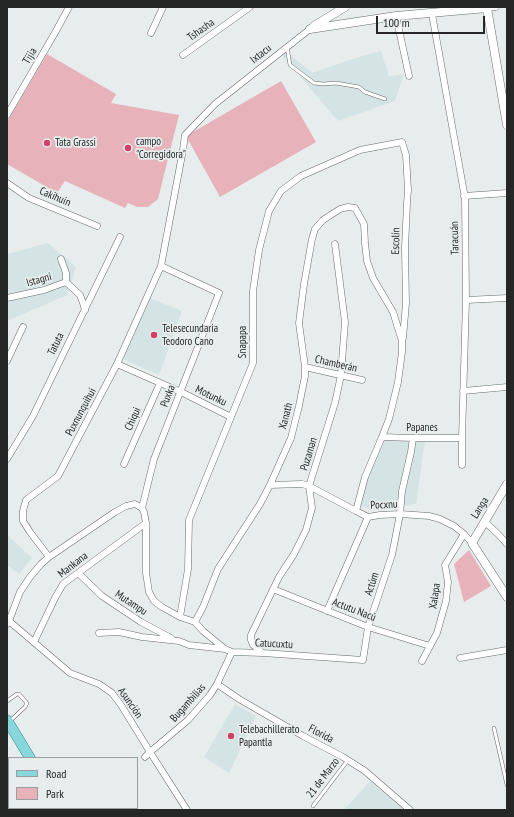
<!DOCTYPE html>
<meta charset="utf-8">
<style>
body{margin:0}
#map{position:relative;width:514px;height:817px;overflow:hidden;background:#e7eded;font-family:"PT Sans Narrow",sans-serif}
canvas{display:block}
.frame{position:absolute;inset:0;border:8px solid #252727;pointer-events:none}
.legend{position:absolute;left:8px;top:757px;width:130px;height:52px;box-sizing:border-box;background:#e7eded;border:1px solid #999e9e;margin:0;padding:5px 7px;list-style:none;font-size:12px;color:#252727}
.legend li{display:flex;align-items:center;gap:8px;height:20px}
.legend b{width:20px;border:1px solid #999e9e}
.scale{position:absolute;left:376px;top:16px;width:109px;height:18px;box-sizing:border-box;border:2px solid #252727;border-top:0;padding-left:5px;font-size:12px;line-height:14px;white-space:nowrap;color:#252727;-webkit-text-stroke:3px #e7eded;paint-order:stroke}
</style>
<div id="map">
<canvas width="514" height="817"></canvas>
<div class="frame"></div>
<ul class="legend">
<li><b style="height:5px;background:#88d7dc"></b>Road</li>
<li><b style="height:11px;background:#e8b2ba"></b>Park</li>
</ul>
<div class="scale">100 m</div>
</div>
<script>
const context = document.querySelector('canvas').getContext('2d');
context.lineJoin = 'round';
function fill(path, color) {
  context.fillStyle = color;
  context.fill(path, 'evenodd');
}
function toPath(rows) {
  const path = new Path2D();
  for (const r of rows) {
    path.moveTo(r[0], r[1]);
    for (let i = 2; i < r.length; i += 2) path.lineTo(r[i], r[i + 1]);
  }
  return path;
}
function stroke(path, color, width, dash) {
  context.strokeStyle = color;
  context.lineWidth = width;
  context.lineCap = dash ? 'butt' : 'round';
  context.setLineDash(dash || []);
  context.stroke(path);
}
function drawText(font, color, halo, rows, align = 'center') {
  context.font = font + ' "PT Sans Narrow",sans-serif';
  context.lineWidth = 3.5;
  context.setLineDash([]);
  context.textBaseline = 'middle';
  context.strokeStyle = halo;
  context.fillStyle = color;
  for (const [text, x, y, turn = 0] of rows) {
    context.save();
    context.translate(x, y);
    context.rotate((+turn || 0) * Math.PI / 180);
    context.textAlign = isNaN(turn) ? turn : align;
    if (halo) context.strokeText(text, 0, 0);
    context.fillText(text, 0, 0);
    context.restore();
  }
}
fill(toPath([
 [283,49,312,73,352,59,381,51,389,76,404,74,395,101,338,121,280,53],
 [48,243,76,267,67,295,7,321,7,254],
 [150,298,182,311,159,375,123,359],
 [385,438,425,440,416,504,371,510,362,506,361,501,362,490],
 [7,535,32,558,19,574,7,565],
 [235,704,256,716,229,773,204,757],
 [370,781,404,810,344,810]
]), '#d4e3e4');
fill(toPath([
 [47,54,116,94,111,103,179,115,158,199,148,207,137,207,128,203,125,208,65,181,57,193,7,164,7,122],
 [281,81,316,142,220,197,186,136],
 [469,550,491,586,464,602,454,564]
]), '#e8b2ba');
const service = toPath([
 [287,47,290,65,314,83,323,84,336,83,359,87,365,92,385,99],
 [7,701,17,694,19,694,27,703,25,707,10,721],
 [494,728,507,785],
 [313,806,348,760]
]);
const minor = toPath([
 [487,8,496,7],
 [432,14,465,198,466,300,462,438,462,465],
 [396,16,409,76],
 [151,33,163,7],
 [183,55,250,7],
 [7,115,56,31,69,7],
 [7,183,29,198,97,226],
 [464,196,507,193],
 [61,259,66,273,66,282],
 [66,282,80,295,83,303,85,310],
 [7,298,44,290,66,282],
 [466,300,507,298],
 [7,361,23,327],
 [117,364,181,392,231,417],
 [305,367,362,380],
 [463,391,507,387],
 [382,437,413,438,462,438],
 [7,459,33,416,120,237],
 [124,464,160,383],
 [270,485,302,484,309,486,356,511,368,517,380,515,400,514,429,516,440,519,454,526,464,534,472,543],
 [142,508,154,459,219,293,161,266],
 [485,522,498,534,507,544],
 [49,557,30,532,23,521,23,511,26,500,58,476,117,364,161,266,183,150,185,135,215,104,310,29],
 [78,573,102,596,141,622,171,638],
 [273,589,368,627,430,646],
 [327,611,368,517],
 [180,617,188,569,189,520,253,363,253,291,259,250,269,211,281,191,301,176,360,150,402,142,406,155,408,190,407,203,405,248,406,303,403,338],
 [9,621,70,673,99,684,112,693,121,705,150,752,187,810],
 [195,622,203,631,225,649,232,652,263,653,363,660,368,627,392,555,400,514,402,491,411,452,413,438],
 [7,624,9,621,20,592,30,577,41,564,49,557,115,512,126,506,135,504,142,508,144,512,146,523,146,573,149,592,154,601,162,607,180,617,195,622,203,607,218,569,260,504,270,485,291,438,299,406,305,376,305,367,299,323,304,284,312,239,315,229,323,220,340,209,348,207,355,208,364,224,365,243,367,261,373,278,393,312,402,341,402,352,398,382,389,419,382,437,365,477,356,511],
 [99,633,119,632,142,637,179,641,189,645,225,649],
 [34,642,55,598,63,584,146,523],
 [263,653,253,645,251,640,251,635,279,577,294,554,306,530,312,508,309,486,335,403,341,375,345,322,335,244],
 [460,658,507,650],
 [422,661,437,633,446,601,448,582,445,565,464,534],
 [217,684,239,699,258,710,303,736,343,757,365,771,410,810],
 [145,757,150,752,188,720,210,695,217,684,232,652]
]);
const tertiary = toPath([
 [314,26,345,7],
 [310,29,396,16,487,8,507,125],
 [507,484,472,543,507,597]
]);
const primary = toPath([
 [7,720,30,758],
 [60,808,61,810]
]);
stroke(service, '#65696a', 4);
stroke(minor, '#65696a', 7);
stroke(tertiary, '#65696a', 9);
stroke(primary, '#32888d', 11);
stroke(service, '#fff', 3);
stroke(minor, '#fff', 6);
stroke(tertiary, '#fff', 8);
stroke(primary, '#88d7dc', 10);
for (const [x, y, r, color] of [
 [47,143,4,"#d04167"],
 [128,148,4,"#d04167"],
 [154,335,4,"#d04167"],
 [231,736,4,"#d04167"]
]) {
  const dot = new Path2D();
  dot.arc(x, y, r, 0, 2 * Math.PI);
  context.fillStyle = color;
  context.fill(dot);
  stroke(dot, '#e7eded', 1.5);
}
drawText('11px', '#252727', '#e7eded', [
 ["Tshasha",201,30,-35],
 ["Ixtacu",261,54,-38],
 ["Tijia",30,56,-60],
 ["Cakihuin",55,197,23],
 ["Taracuán",455,238,-91],
 ["Escolín",396,241,-89],
 ["Istagni",39,280,-16],
 ["Snapapa",243,342,-90],
 ["Tatuta",56,344,-64],
 ["Chamberán",336,364,13],
 ["Puxka",168,396,-69],
 ["Motunku",211,396,26],
 ["Puxnunquihui",81,412,-62],
 ["Xanath",286,416,-76],
 ["Chiqui",133,419,-66],
 ["Papanes",422,428],
 ["Puzaman",309,454,-73],
 ["Pocxnu",384,505,-3],
 ["Langa",480,508,-58],
 ["Mankana",73,565,-38],
 ["Actúm",372,584,-72],
 ["Xalapa",435,596,-82],
 ["Mutampu",131,603,33],
 ["Actutu Nacú",354,610,21],
 ["Catucuxtu",274,644,3],
 ["Asunción",130,703,55],
 ["Bugambilias",188,703,-48],
 ["Florida",321,734,28],
 ["21 de Marzo",323,778,-53]
]);
drawText('11px', '#252727', '#e7eded', [
 ["campo",136,142],
 ["\"Corregidora\"",136,155],
 ["Tata Grassi",55,143],
 ["Telesecundaria",162,329],
 ["Teodoro Cano",162,342],
 ["Telebachillerato",239,730],
 ["Papantla",239,743]
], 'left');
</script>
